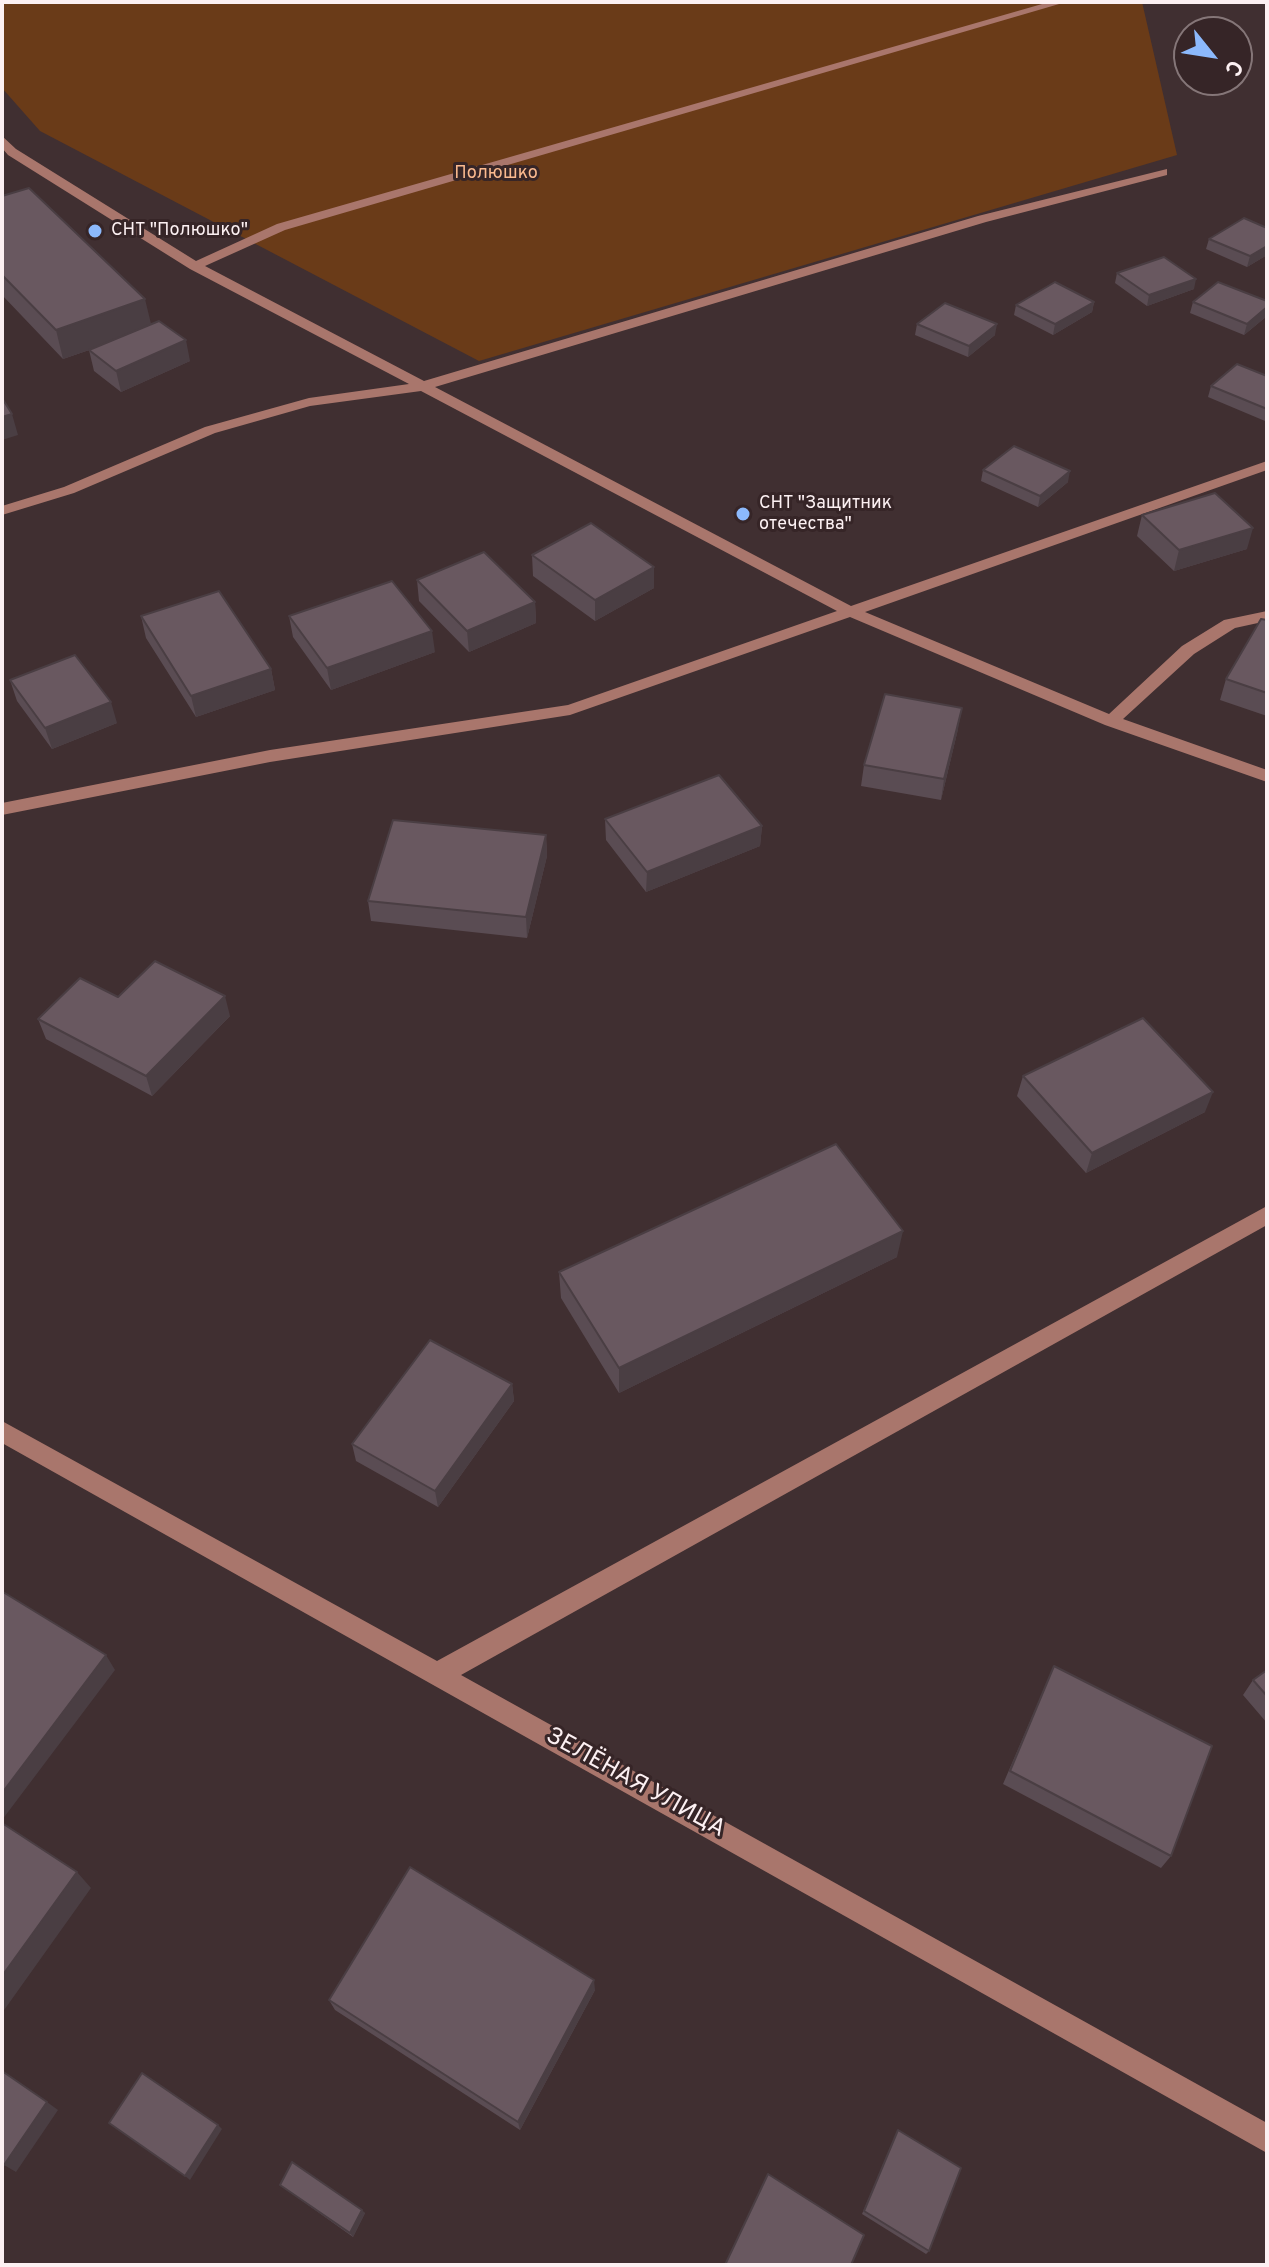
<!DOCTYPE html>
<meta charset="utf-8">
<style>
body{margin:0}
#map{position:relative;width:1269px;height:2267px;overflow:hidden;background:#402f31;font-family:Overpass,sans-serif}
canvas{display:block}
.frame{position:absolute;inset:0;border:4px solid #fcf0f2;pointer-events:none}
.north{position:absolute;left:1173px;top:16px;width:80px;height:80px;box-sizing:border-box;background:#362527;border:2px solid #857678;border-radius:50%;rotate:120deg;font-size:22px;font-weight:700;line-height:32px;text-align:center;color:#fcf0f2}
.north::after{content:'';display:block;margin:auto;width:28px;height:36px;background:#8cb9fc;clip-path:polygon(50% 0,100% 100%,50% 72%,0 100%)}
</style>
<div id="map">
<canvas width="1269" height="2267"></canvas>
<div class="frame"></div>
<div class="north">С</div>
</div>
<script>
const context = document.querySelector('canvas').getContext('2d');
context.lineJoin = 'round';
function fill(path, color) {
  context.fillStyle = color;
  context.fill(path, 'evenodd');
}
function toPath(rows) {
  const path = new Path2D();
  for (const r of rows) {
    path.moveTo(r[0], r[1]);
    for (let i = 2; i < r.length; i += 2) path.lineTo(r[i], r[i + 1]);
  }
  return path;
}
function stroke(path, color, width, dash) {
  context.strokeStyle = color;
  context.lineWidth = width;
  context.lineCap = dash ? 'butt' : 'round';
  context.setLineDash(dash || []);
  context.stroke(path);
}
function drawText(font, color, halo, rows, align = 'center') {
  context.font = font + ' Overpass,sans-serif';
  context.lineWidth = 6;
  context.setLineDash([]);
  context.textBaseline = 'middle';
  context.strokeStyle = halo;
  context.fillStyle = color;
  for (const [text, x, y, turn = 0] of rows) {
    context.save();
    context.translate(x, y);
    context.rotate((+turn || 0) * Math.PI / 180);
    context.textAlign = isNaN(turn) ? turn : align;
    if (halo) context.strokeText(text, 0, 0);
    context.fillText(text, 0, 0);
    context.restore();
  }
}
fill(toPath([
 [2,2,1142,2,1177,155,479,361,40,131,2,88]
]), '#6a3b18');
fill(toPath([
 [1049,2,1066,2,285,230,205,266,424,381,978,216,1167,169,1167,175,986,222,435,387,851,606,1267,461,1267,470,865,612,1109,714,1182,646,1224,620,1267,611,1267,621,1235,628,1194,654,1123,719,1267,770,1267,782,1105,725,850,617,570,715,270,762,2,815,2,803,270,750,568,705,837,611,421,391,310,406,215,433,74,493,2,515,2,506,64,487,205,427,309,398,409,384,190,269,8,155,2,148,2,136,16,149,196,261,277,224,1049,2],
 [1267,1206,1267,1225,461,1675,1267,2123,1267,2153,2,1443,2,1421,437,1661,1267,1206]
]), '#a9766c');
fill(toPath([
 [2,196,151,324,190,361,121,392,94,371,89,350,95,348,63,359,2,295],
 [1267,228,1267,255,1247,267,1206,249,1209,239],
 [1117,273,1194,289,1147,306,1115,283],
 [1267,301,1267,316,1244,335,1190,313,1193,302],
 [1094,302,1092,312,1053,335,1014,315,1016,305],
 [917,324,995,335,968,357,915,335],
 [1267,376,1267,419,1265,421,1208,397,1211,386],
 [983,470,1068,482,1038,507,981,481],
 [1142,515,1247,549,1174,571,1137,536],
 [532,555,654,588,595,621,533,576],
 [417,580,535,602,536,623,469,652,419,601],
 [141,616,271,669,275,690,196,717,146,638],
 [289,616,435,652,331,690,293,637],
 [1267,620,1267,716,1220,700,1226,679],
 [10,680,117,723,52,749,17,701],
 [958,729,941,800,861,786,864,765],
 [605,819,762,826,760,846,646,892,606,840],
 [546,835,547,856,527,938,371,921,368,901],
 [118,997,230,1016,152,1096,46,1039,38,1019],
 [1023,1076,1205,1112,1086,1173,1017,1096],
 [897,1257,619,1393,561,1298,559,1272],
 [512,1384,514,1401,438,1507,356,1461,352,1444],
 [1054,1666,1171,1856,1161,1868,1003,1784],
 [1267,1670,1267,1723,1243,1695,1253,1680],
 [595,1990,520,2130,335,2010,329,2000],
 [898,2130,929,2251,926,2254,862,2214],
 [280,2185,365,2213,353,2237]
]), '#5a4c53');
fill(toPath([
 [1267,246,1267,255,1247,267,1250,256],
 [1196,279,1194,289,1147,306,1149,295],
 [145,299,152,328,63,359,56,330],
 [1094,302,1092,312,1053,335,1055,324],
 [1267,307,1267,316,1244,335,1247,324],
 [997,324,995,335,968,357,969,346],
 [186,340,190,361,121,392,116,371],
 [12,414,18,435,2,440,2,417],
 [1070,471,1068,482,1038,507,1040,496],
 [1253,528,1247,549,1174,571,1179,550],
 [654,567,654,588,595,621,595,600],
 [535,602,536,623,469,652,467,631],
 [432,631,435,652,331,690,327,668],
 [271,669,275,690,196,717,191,696],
 [111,702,117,723,52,749,45,728],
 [962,708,958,729,941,800,944,779],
 [762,826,760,846,646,892,647,872],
 [546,835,547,856,527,938,526,917],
 [225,996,230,1016,152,1096,146,1076],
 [1213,1092,1205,1112,1086,1173,1092,1153],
 [903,1231,897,1257,619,1393,619,1368],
 [512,1384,514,1401,438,1507,435,1491],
 [106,1655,115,1670,2,1820,2,1793],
 [77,1872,91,1888,2,2013,2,1976],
 [594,1980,595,1990,520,2130,518,2122],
 [47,2102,58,2110,16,2172,4,2165],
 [218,2125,222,2129,190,2180,185,2176],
 [362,2210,365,2213,353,2237,350,2233]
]), '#4a3e43');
const building = toPath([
 [29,188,145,299,56,330,2,275,2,196,29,188],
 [1244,218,1267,228,1267,246,1250,256,1209,239,1244,218],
 [1164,257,1196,279,1149,295,1117,273,1164,257],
 [1055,282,1094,302,1055,324,1016,305,1055,282],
 [1218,282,1267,301,1267,307,1247,324,1193,302,1218,282],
 [945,303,997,324,969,346,917,324,945,303],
 [159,321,186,340,116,371,89,350,159,321],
 [1237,364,1267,376,1267,409,1211,386,1237,364],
 [2,398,12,414,2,417,2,398],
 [1014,446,1070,471,1040,496,983,470,1014,446],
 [1215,493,1253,528,1179,550,1142,515,1215,493],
 [591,523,654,567,595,600,532,555,591,523],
 [484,552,535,602,467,631,417,580,484,552],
 [392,581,432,631,327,668,289,616,392,581],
 [219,591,271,669,191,696,141,616,219,591],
 [1261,619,1267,620,1267,693,1226,679,1261,619],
 [75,655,111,702,45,728,10,680,75,655],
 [885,694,962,708,944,779,864,765,885,694],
 [719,775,762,826,647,872,605,819,719,775],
 [393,820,546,835,526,917,368,901,393,820],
 [155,961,225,996,146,1076,38,1019,80,978,118,997,155,961],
 [1143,1018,1213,1092,1092,1153,1023,1076,1143,1018],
 [836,1144,903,1231,619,1368,559,1272,836,1144],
 [430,1340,512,1384,435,1491,352,1444,430,1340],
 [3,1592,106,1655,2,1793,2,1593,3,1592],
 [1054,1666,1212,1746,1171,1856,1010,1771,1054,1666],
 [1267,1670,1267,1696,1253,1680,1267,1670],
 [2,1823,77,1872,2,1976,2,1823],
 [410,1867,594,1980,518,2122,329,2000,410,1867],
 [2,2071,47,2102,4,2165,2,2163,2,2071],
 [142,2073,218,2125,185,2176,109,2123,142,2073],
 [898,2130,961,2168,929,2251,864,2211,898,2130],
 [292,2162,362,2210,350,2233,280,2185,292,2162],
 [768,2174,864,2235,851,2265,725,2265,768,2174]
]);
fill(building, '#695860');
stroke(building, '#4a3e43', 2);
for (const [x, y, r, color] of [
 [95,231,8,"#8cb9fc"],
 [743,514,8,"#8cb9fc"]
]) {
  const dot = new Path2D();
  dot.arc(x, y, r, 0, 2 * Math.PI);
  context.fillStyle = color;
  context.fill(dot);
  stroke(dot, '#362527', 3);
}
drawText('18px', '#fbba8f', '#362527', [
 ["Полюшко",496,174]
]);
drawText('18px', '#fcf0f2', '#362527', [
 ["СНТ \"Полюшко\"",111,231],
 ["СНТ \"Защитник",759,504],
 ["отечества\"",759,525]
], 'left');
drawText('24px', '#fcf0f2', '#362527', [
 ["ЗЕЛЁНАЯ УЛИЦА",635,1784,29]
]);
</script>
